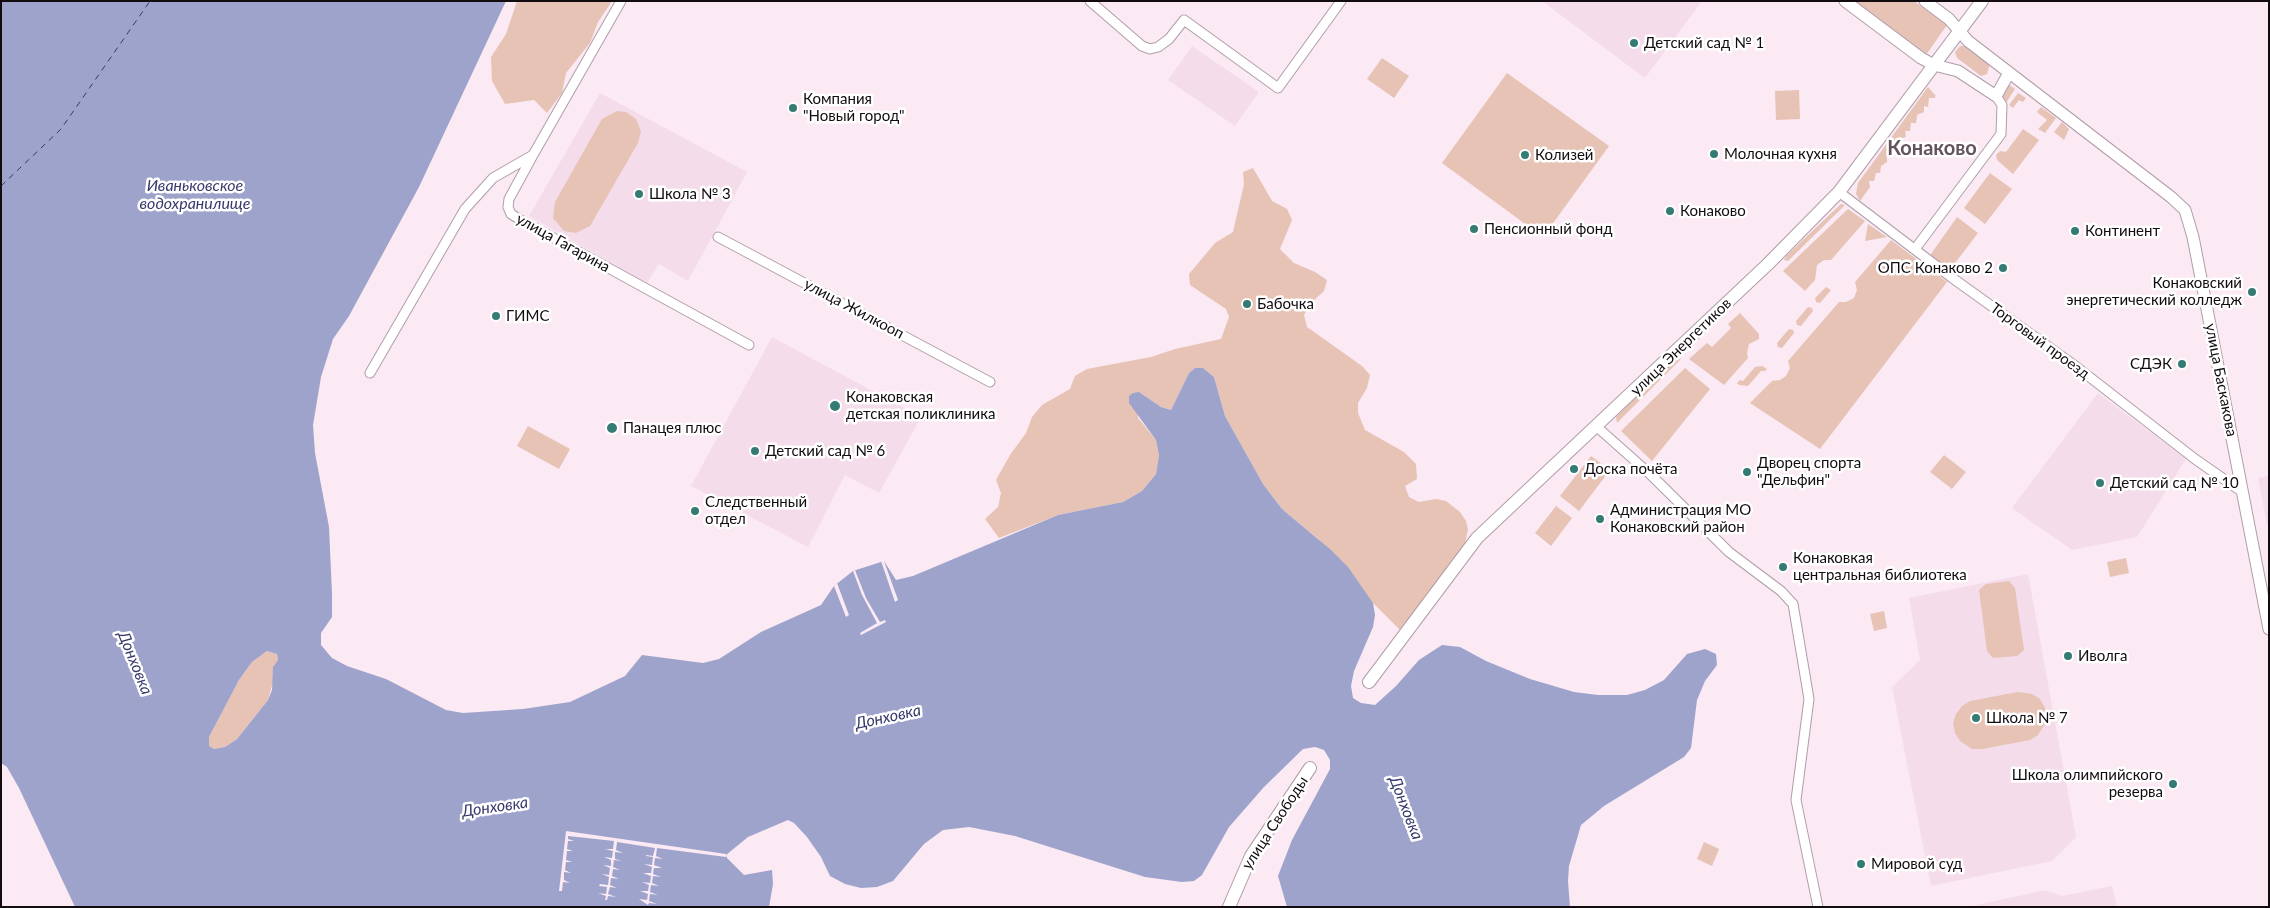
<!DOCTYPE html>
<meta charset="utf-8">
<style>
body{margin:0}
#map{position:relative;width:2270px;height:908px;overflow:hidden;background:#fbe9f4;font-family:Lato,sans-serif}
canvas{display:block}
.frame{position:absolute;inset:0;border:2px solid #120c10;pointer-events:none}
</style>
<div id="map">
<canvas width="2270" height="908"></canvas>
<div class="frame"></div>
</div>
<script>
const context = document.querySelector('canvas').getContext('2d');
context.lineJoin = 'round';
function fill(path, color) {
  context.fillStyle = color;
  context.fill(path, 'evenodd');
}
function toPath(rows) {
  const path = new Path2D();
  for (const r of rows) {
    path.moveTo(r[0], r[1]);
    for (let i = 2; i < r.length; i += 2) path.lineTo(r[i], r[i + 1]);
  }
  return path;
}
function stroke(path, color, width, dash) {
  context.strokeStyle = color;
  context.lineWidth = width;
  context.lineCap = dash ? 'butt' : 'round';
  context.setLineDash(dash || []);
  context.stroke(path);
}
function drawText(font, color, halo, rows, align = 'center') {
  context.font = font + ' Lato,sans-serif';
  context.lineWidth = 5;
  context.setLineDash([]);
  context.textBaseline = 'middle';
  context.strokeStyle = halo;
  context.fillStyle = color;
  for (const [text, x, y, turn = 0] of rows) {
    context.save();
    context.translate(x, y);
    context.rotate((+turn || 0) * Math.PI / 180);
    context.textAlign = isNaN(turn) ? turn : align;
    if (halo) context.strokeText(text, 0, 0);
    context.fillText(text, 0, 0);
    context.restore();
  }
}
fill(toPath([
 [1542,1,1702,1,1645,78],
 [1192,46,1259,92,1235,126,1168,80],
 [600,93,747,172,688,281,659,264,647,283,529,216],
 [772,337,921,417,879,493,845,475,808,547,691,486],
 [2098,393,2186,459,2137,537,2072,550,2012,508],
 [2269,476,2269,534,2258,478],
 [2028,574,2076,837,2052,861,1931,886,1892,687,1920,660,1909,598],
 [2112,886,2117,907,1968,907,2045,890,2062,896]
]), '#f4dceb');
fill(toPath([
 [517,1,612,1,598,22,590,43,566,73,562,93,547,113,534,100,505,104,492,81,491,57,506,34],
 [1854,1,1914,1,1947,25,1926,55],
 [1960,46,1966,46,1990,64,1987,74,1981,76,1957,58,1955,52],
 [1382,58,1409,76,1394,98,1367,79],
 [1507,73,1609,146,1543,237,1442,163],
 [2008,84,2015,89,2004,106,2002,94],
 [1928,87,1936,96,1934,98,1929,98,1928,107,1924,106,1924,112,1917,115,1916,123,1911,123,1910,131,1905,131,1906,137,1899,139,1900,145,1893,148,1894,153,1887,156,1887,162,1881,166,1880,173,1876,173,1874,181,1869,181,1870,187,1860,201,1856,194,1858,183],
 [1799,90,1800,119,1776,120,1775,91],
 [2018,93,2026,98,2023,102,2019,100,2013,108,2009,105],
 [2041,107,2056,118,2045,133,2038,129,2047,120,2037,112],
 [617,111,626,112,636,119,641,131,638,143,590,226,576,233,564,231,553,218,555,202,602,119],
 [2062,122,2069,129,2064,140,2054,132],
 [2023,129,2039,140,2013,174,1997,160,1996,155,2000,151,2006,152],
 [1253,168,1272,201,1287,209,1292,220,1280,249,1294,263,1315,272,1327,280,1324,291,1311,303,1304,315,1307,327,1362,366,1370,375,1367,388,1358,403,1358,413,1365,430,1404,452,1416,464,1417,479,1405,486,1409,497,1419,502,1436,499,1446,501,1460,512,1466,521,1468,529,1465,544,1400,630,1373,603,1317,538,1282,509,1263,484,1225,416,1214,377,1203,368,1195,368,1189,373,1171,410,1161,407,1139,392,1138,418,1156,440,1159,455,1156,474,1142,491,1123,502,1058,515,999,538,985,519,998,507,1001,493,996,480,1010,455,1026,433,1032,417,1042,405,1070,389,1075,376,1087,369,1151,357,1175,349,1221,339,1229,317,1226,309,1190,285,1189,274,1215,243,1233,232,1244,184,1243,172],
 [1990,173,2012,189,1985,224,1964,208],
 [1841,204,1845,205,1788,261,1784,260,1786,256],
 [1848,209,1865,221,1831,260,1824,260,1817,265,1815,280,1805,291,1783,271],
 [1957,217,1978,233,1949,271,1932,257,1931,254],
 [1868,224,1887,237,1865,241],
 [1891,240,1947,282,1820,449,1750,403,1772,381,1780,380,1786,376,1790,368,1788,361,1839,302,1846,302,1854,298,1857,290,1855,282],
 [1826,287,1831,290,1820,303,1816,302,1815,298],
 [1808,307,1812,308,1813,311,1801,326,1797,325,1796,321],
 [1740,313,1759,334,1759,339,1749,344,1747,353,1748,358,1724,385,1689,359,1707,343,1712,347,1731,328,1728,324],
 [1789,329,1793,330,1794,333,1782,348,1778,347,1777,343],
 [1677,356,1681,359,1617,423,1616,417],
 [1762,366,1767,369,1765,371,1761,371,1748,386,1739,385,1737,383,1740,380,1743,381,1755,367],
 [1685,368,1710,389,1652,461,1621,431],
 [528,426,570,449,559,469,517,446],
 [1944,455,1966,472,1952,489,1930,472],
 [1591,456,1610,470,1579,511,1560,496],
 [1556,506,1572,518,1551,546,1535,533],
 [2126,558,2129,573,2110,577,2107,562],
 [2009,581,2015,588,2024,650,2017,656,1993,658,1987,651,1979,590,1986,584],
 [1884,611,1887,628,1874,631,1870,614],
 [267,651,277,654,278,660,273,668,273,682,268,700,237,739,225,747,214,749,209,746,209,737,239,680,252,662],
 [2018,692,2032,694,2040,699,2045,708,2046,722,2038,735,2030,740,1982,749,1972,749,1960,741,1955,733,1953,723,1956,714,1962,706,1970,701],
 [1704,842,1719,849,1712,866,1697,859]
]), '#e6c3b5');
fill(toPath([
 [1,1,506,1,419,187,349,316,333,339,321,377,313,425,315,453,329,527,332,594,332,617,321,633,321,645,332,658,347,666,386,679,446,710,463,713,523,709,570,702,625,676,642,655,703,663,719,659,761,632,821,605,834,586,853,571,884,561,896,580,913,576,1058,515,1123,502,1142,491,1156,474,1159,455,1156,440,1129,403,1129,396,1133,393,1139,392,1161,407,1171,410,1189,373,1195,368,1203,368,1214,377,1225,416,1263,484,1282,509,1331,550,1348,567,1373,603,1375,615,1373,627,1354,671,1351,686,1353,698,1361,703,1375,705,1396,686,1419,660,1442,645,1460,647,1486,661,1530,679,1574,692,1598,695,1627,695,1645,690,1664,680,1687,654,1705,649,1716,654,1717,665,1705,681,1697,700,1691,748,1684,757,1604,806,1581,825,1569,866,1568,881,1570,907,1287,907,1278,876,1292,840,1330,769,1330,760,1324,750,1315,747,1303,749,1264,787,1229,827,1202,875,1194,881,1182,882,1145,877,1015,836,969,827,943,830,924,844,893,881,877,887,861,888,845,884,830,876,821,857,807,837,794,823,788,820,748,837,726,855,727,858,744,875,772,870,773,884,769,907,75,907,19,788,7,767,1,763],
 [267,651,277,654,278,660,273,667,272,690,268,700,237,739,225,747,214,749,209,746,209,737,239,680,252,662]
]), '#9ea3cb');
fill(toPath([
 [881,561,884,561,898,600,895,602],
 [855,570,866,598,880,622,885,620,886,622,861,635,860,633,877,623,862,595,853,571],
 [837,583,849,615,846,617,834,586],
 [566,831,726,854,726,857,657,848,656,856,663,859,655,858,654,865,662,868,654,868,653,874,661,877,653,876,652,883,659,886,651,885,650,892,658,895,650,894,649,901,657,904,649,903,648,905,639,899,647,900,648,894,640,891,648,891,649,885,642,882,650,883,651,876,643,873,651,873,652,867,644,864,652,865,653,857,646,856,646,855,653,856,655,848,617,842,616,850,623,853,615,852,615,859,622,861,614,860,613,867,620,870,613,869,612,876,619,879,611,878,610,885,617,888,610,887,608,894,616,897,608,896,607,900,605,900,606,896,598,893,606,894,607,887,599,886,600,884,608,885,609,877,602,874,609,875,610,868,603,865,611,866,611,860,604,857,612,858,613,851,605,849,613,849,614,841,568,836,568,839,574,841,568,841,567,849,573,851,567,851,566,860,572,862,566,862,565,870,571,873,564,872,564,880,570,883,563,882,562,891,559,891]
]), '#fbe9f4');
stroke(toPath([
 [1,186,61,129,150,1]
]), '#37396d', 1, [6, 5]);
const minor = toPath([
 [621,1,533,155,509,199,508,207,511,214,519,219,749,345],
 [1090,1,1142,46,1150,49,1158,47,1169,39,1184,20,1278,88,1341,1],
 [1839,192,1951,277,2078,368,2195,459,2241,491],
 [718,237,990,382],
 [1915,249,2001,134,2002,105,1996,96],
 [370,373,465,209,493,178,533,155],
 [1597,427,1650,474,1729,552,1781,591,1793,604,1809,699,1796,800,1818,907]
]);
const tertiary = toPath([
 [1845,1,1921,58,1934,65,1958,71,1996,96,2009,73],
 [1925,1,1949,19,1968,41,2171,197,2185,210,2193,237,2269,629]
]);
const secondary = toPath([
 [1369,682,1477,538,1768,264,1839,192,1982,1],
 [1229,907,1251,856,1310,768]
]);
stroke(minor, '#af9ea8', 11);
stroke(tertiary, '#af9ea8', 13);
stroke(secondary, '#af9ea8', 14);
stroke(minor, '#fff', 9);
stroke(tertiary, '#fff', 11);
stroke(secondary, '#fff', 12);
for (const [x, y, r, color] of [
 [1634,43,5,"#347b73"],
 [793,108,5,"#347b73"],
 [1714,154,5,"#347b73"],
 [1525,155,5,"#347b73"],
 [639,194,5,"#347b73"],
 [1670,211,5,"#347b73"],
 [1474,229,5,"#347b73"],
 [2075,231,5,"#347b73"],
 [2003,268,5,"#347b73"],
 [2252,292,5,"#347b73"],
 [1247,304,5,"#347b73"],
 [496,316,5,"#347b73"],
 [2182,364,5,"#347b73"],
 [835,406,6,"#347b73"],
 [612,428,6,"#347b73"],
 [755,451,5,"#347b73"],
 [1574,469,5,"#347b73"],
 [1747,472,5,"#347b73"],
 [2100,483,5,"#347b73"],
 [695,511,5,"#347b73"],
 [1600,519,5,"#347b73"],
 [1783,567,5,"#347b73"],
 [2068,656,5,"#347b73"],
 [1976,718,5,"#347b73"],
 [2173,784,5,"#347b73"],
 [1861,864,5,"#347b73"]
]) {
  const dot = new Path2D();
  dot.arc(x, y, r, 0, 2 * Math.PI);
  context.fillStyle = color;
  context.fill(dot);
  stroke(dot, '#fff', 2);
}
drawText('15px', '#120c10', '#fff', [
 ["Детский сад № 1",1644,43],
 ["Компания",803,99],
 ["\"Новый город\"",803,116],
 ["Молочная кухня",1724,154],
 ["Колизей",1535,155],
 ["Школа № 3",649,194],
 ["Конаково",1680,211],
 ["Пенсионный фонд",1484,229],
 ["Континент",2085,231],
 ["ОПС Конаково 2",1993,268,"right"],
 ["Конаковский",2242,283,"right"],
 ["энергетический колледж",2242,300,"right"],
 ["Бабочка",1257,304],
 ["ГИМС",506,316],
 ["СДЭК",2172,364,"right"],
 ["Конаковская",846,397],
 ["детская поликлиника",846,414],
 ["Панацея плюс",623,428],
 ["Детский сад № 6",765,451],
 ["Дворец спорта",1757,463],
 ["\"Дельфин\"",1757,480],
 ["Доска почёта",1584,469],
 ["Детский сад № 10",2110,483],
 ["Следственный",705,502],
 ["отдел",705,519],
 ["Администрация МО",1610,510],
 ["Конаковский район",1610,527],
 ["Конаковкая",1793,558],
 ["центральная библиотека",1793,575],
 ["Иволга",2078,656],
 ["Школа № 7",1986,718],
 ["Школа олимпийского",2163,775,"right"],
 ["резерва",2163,792,"right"],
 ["Мировой суд",1871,864]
], 'left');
drawText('15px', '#120c10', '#fff', [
 ["улица Гагарина",563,243,29],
 ["улица Жилкооп",854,309,28],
 ["Торговый проезд",2040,341,36],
 ["улица Энергетиков",1681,347,-44],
 ["улица Баскакова",2221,380,79],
 ["улица Свободы",1275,823,-57]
]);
drawText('italic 16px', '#37396d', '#fff', [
 ["Иваньковское",195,186],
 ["водохранилище",195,204],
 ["Донховка",135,663,68],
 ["Донховка",888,717,-12],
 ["Донховка",495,807,-8],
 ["Донховка",1406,808,69]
]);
drawText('bold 20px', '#62535c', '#fff', [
 ["Конаково",1932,149]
]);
</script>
